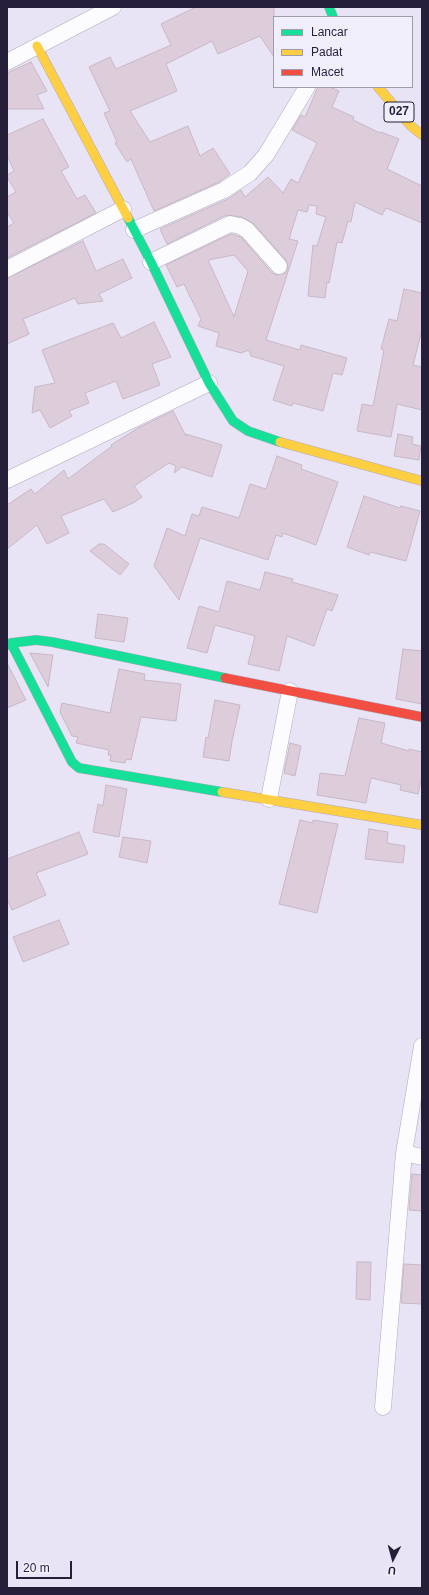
<!DOCTYPE html>
<style>
body{margin:0}
#map{position:relative;width:429px;height:1595px;overflow:hidden;background:#e8e4f5;font-family:Helvetica,sans-serif}
canvas{display:block}
.frame{position:absolute;inset:0;border:8px solid #261f39;pointer-events:none}
.legend{position:absolute;left:273px;top:16px;width:140px;height:72px;box-sizing:border-box;background:#f1eefc;border:1px solid #a09bae;margin:0;padding:5px 7px;list-style:none;font-size:12px;color:#261f39}
.legend li{display:flex;align-items:center;gap:8px;height:20px}
.legend b{width:20px;border:1px solid #a09bae}
.north{position:absolute;left:373px;top:1539px;width:40px;height:40px;-webkit-text-stroke:3px #f1eefc;paint-order:stroke;rotate:186deg;font-size:11px;font-weight:700;line-height:16px;text-align:center;color:#261f39}
.north::after{content:'';display:block;margin:auto;width:14px;height:18px;background:#261f39;clip-path:polygon(50% 0,100% 100%,50% 72%,0 100%)}
.scale{position:absolute;left:16px;top:1561px;width:56px;height:18px;box-sizing:border-box;border:2px solid #261f39;border-top:0;padding-left:5px;font-size:12px;line-height:14px;white-space:nowrap;color:#261f39;-webkit-text-stroke:3px #f1eefc;paint-order:stroke}
</style>
<div id="map">
<canvas width="429" height="1595"></canvas>
<div class="frame"></div>
<ul class="legend">
<li><b style="height:5px;background:#16e098"></b>Lancar</li>
<li><b style="height:5px;background:#ffcf43"></b>Padat</li>
<li><b style="height:5px;background:#f24e42"></b>Macet</li>
</ul>
<div class="north">U</div>
<div class="scale">20 m</div>
</div>
<script>
const context = document.querySelector('canvas').getContext('2d');
context.lineJoin = 'round';
function fill(path, color) {
  context.fillStyle = color;
  context.fill(path, 'evenodd');
}
function toPath(rows) {
  const path = new Path2D();
  for (const r of rows) {
    path.moveTo(r[0], r[1]);
    for (let i = 2; i < r.length; i += 2) path.lineTo(r[i], r[i + 1]);
  }
  return path;
}
function stroke(path, color, width, dash) {
  context.strokeStyle = color;
  context.lineWidth = width;
  context.lineCap = dash ? 'butt' : 'round';
  context.setLineDash(dash || []);
  context.stroke(path);
}
function drawText(font, color, halo, rows, align = 'center') {
  context.font = font + ' Helvetica,sans-serif';
  context.lineWidth = 3.5;
  context.setLineDash([]);
  context.textBaseline = 'middle';
  context.strokeStyle = halo;
  context.fillStyle = color;
  for (const [text, x, y, turn = 0] of rows) {
    context.save();
    context.translate(x, y);
    context.rotate((+turn || 0) * Math.PI / 180);
    context.textAlign = isNaN(turn) ? turn : align;
    if (halo) context.strokeText(text, 0, 0);
    context.fillText(text, 0, 0);
    context.restore();
  }
}
const building = toPath([
 [196,7,274,7,274,57,260,36,218,54,212,41,166,64,177,91,130,111,150,142,188,126,200,156,213,148,230,174,219,182,154,211,131,159,127,162,115,143,117,142,104,113,110,111,89,67,110,57,116,69,171,45,161,24,196,7],
 [31,62,47,91,37,95,44,109,7,109,7,73,31,62],
 [318,87,330,87,339,91,332,107,354,117,353,120,380,133,381,132,399,139,387,169,422,186,422,223,386,208,382,215,355,202,351,222,348,221,342,243,337,242,329,283,327,282,325,298,308,296,313,245,317,246,326,217,316,214,317,206,309,205,307,212,298,210,289,239,298,241,266,340,300,350,301,345,347,358,342,375,333,373,323,411,293,403,292,406,273,400,284,366,251,356,249,350,241,353,216,346,219,333,198,326,201,319,184,284,177,287,166,265,231,234,241,237,272,273,276,275,285,273,288,269,286,260,254,224,242,217,226,215,167,244,160,229,228,199,241,190,245,197,268,177,283,193,291,179,298,183,317,143,292,130,301,115,305,117,318,87],
 [234,255,248,271,234,317,208,260,234,255],
 [43,119,69,167,61,171,77,199,85,195,96,213,7,258,7,227,14,223,7,212,7,197,16,192,7,177,7,175,14,171,7,155,7,135,43,119],
 [83,241,96,271,123,259,132,278,99,294,103,301,78,304,75,298,23,319,29,334,7,344,7,278,83,241],
 [404,289,422,293,422,330,413,365,422,367,422,410,397,404,391,437,357,431,362,404,373,406,384,350,381,349,389,319,397,321,404,289],
 [154,322,171,357,152,364,160,385,123,399,116,381,85,393,89,403,69,411,72,416,50,428,40,410,32,413,35,387,55,383,42,350,113,323,121,338,154,322],
 [173,411,186,436,186,434,222,445,212,477,182,467,174,473,176,466,169,463,134,486,142,497,135,502,113,512,104,499,61,516,69,533,47,544,37,525,7,549,7,505,31,489,35,494,64,470,68,479,112,446,111,445,138,428,173,411],
 [398,434,413,437,412,444,421,446,419,460,394,456,398,434],
 [277,456,302,465,301,469,338,482,316,545,283,533,282,537,276,535,268,560,200,538,179,600,154,566,167,528,185,536,192,514,199,516,202,507,239,518,250,484,266,489,277,456],
 [364,496,400,508,401,506,420,511,406,561,370,552,369,555,347,547,364,496],
 [99,544,104,544,129,564,120,575,90,551,99,544],
 [265,572,293,579,292,582,338,595,332,611,327,609,314,646,287,636,279,671,248,664,255,636,215,625,207,653,187,648,199,606,219,612,227,581,260,590,265,572],
 [98,614,128,618,124,642,95,638,98,614],
 [403,649,422,651,422,704,396,699,403,649],
 [30,653,53,655,48,687,30,653],
 [7,663,26,700,7,708,7,663],
 [119,669,145,674,144,680,181,684,176,721,141,717,131,760,126,759,125,763,110,761,111,755,108,755,109,750,76,743,78,737,72,736,60,712,62,703,110,713,119,669],
 [215,700,240,705,232,741,229,761,203,757,206,737,208,738,215,700],
 [359,718,385,723,381,743,409,751,409,749,422,752,422,776,418,794,400,790,401,785,371,778,366,803,317,795,320,773,345,776,359,718],
 [290,743,301,746,295,776,284,773,290,743],
 [106,785,127,789,119,837,93,832,98,804,103,806,106,785],
 [300,820,313,823,313,820,338,824,317,913,279,904,300,820],
 [369,829,388,832,387,843,405,846,403,863,365,859,369,829],
 [79,832,88,854,36,873,46,895,12,910,7,899,7,859,79,832],
 [123,837,151,841,147,863,119,857,123,837],
 [59,920,69,944,23,962,13,937,59,920],
 [412,1174,422,1175,422,1211,409,1210,412,1174],
 [357,1262,371,1262,370,1300,356,1299,357,1262],
 [404,1264,422,1265,422,1304,401,1303,404,1264]
]);
fill(building, '#ddccda');
stroke(building, '#c8b7c5', 1);
const street = toPath([
 [7,62,113,7],
 [134,230,224,190,250,173,266,155,307,87],
 [151,262,230,224,240,226,247,230,279,266],
 [7,269,123,209],
 [7,480,209,383],
 [269,799,290,691],
 [404,1153,422,1157],
 [383,1407,404,1153,422,1046]
]);
const fast = toPath([
 [329,7,333,17],
 [128,218,151,262,209,383,233,421,248,431,280,442],
 [11,643,72,762,79,768,222,792],
 [7,645,11,643,36,640,52,642,225,678]
]);
const slow = toPath([
 [37,46,128,218],
 [378,87,411,126,422,135],
 [280,442,422,481],
 [222,792,422,825]
]);
const jam = toPath([
 [225,678,422,717]
]);
stroke(street, '#aea9bd', 17);
stroke(fast, '#aea9bd', 10);
stroke(slow, '#aea9bd', 10);
stroke(jam, '#aea9bd', 10);
stroke(street, '#fcfbfe', 16);
stroke(fast, '#16e098', 9);
stroke(slow, '#ffcf43', 9);
stroke(jam, '#f24e42', 9);
for (const [x, y, w] of [
 [399,112,30]
]) {
  const box = new Path2D();
  box.roundRect(x - w / 2, y - 10, w, 20, 3);
  context.fillStyle = '#f1eefc';
  context.fill(box);
  stroke(box, '#261f39', 1);
}
drawText('bold 12px', '#261f39', null, [
 ["027",399,112]
]);
</script>
